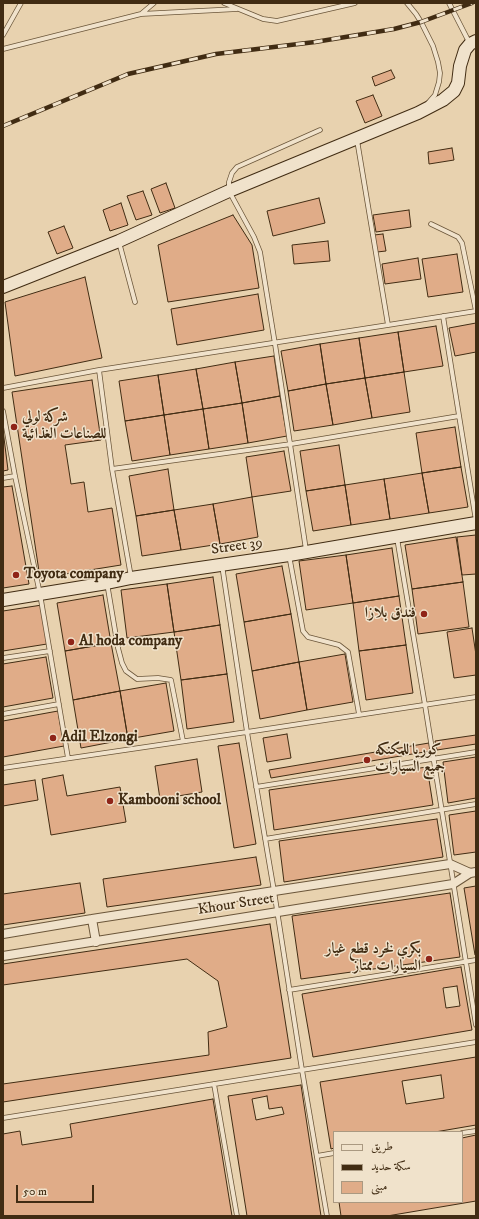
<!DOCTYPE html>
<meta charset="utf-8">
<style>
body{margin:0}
#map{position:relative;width:479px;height:1219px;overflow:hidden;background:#e8d2af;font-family:"IM FELL DW Pica",Amiri,serif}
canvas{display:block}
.frame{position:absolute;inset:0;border:4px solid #412c13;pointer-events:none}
.legend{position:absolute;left:333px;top:1131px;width:130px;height:72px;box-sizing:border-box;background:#f0e2cb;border:1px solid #aa9981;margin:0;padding:5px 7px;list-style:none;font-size:12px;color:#412c13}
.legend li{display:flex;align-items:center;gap:8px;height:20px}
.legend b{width:20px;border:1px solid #aa9981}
.scale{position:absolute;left:16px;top:1185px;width:78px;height:18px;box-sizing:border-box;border:2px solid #412c13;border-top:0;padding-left:5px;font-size:12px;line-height:14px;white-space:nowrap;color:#412c13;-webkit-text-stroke:3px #f0e2cb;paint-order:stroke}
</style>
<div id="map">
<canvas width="479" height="1219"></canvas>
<div class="frame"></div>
<ul class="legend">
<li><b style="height:5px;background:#f0e2cb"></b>طريق</li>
<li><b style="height:5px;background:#412c13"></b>سكة حديد</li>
<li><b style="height:11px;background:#e0ac88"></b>مبنى</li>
</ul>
<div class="scale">50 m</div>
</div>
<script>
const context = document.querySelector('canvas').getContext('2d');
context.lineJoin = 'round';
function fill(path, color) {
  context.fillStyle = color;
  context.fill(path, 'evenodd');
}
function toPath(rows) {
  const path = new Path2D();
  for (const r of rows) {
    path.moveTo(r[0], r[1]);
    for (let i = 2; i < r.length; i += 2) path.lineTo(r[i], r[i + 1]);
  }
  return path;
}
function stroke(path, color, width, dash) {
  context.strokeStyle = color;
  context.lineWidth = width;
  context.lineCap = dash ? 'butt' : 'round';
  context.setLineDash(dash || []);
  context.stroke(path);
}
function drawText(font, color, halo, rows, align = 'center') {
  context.font = font + ' "IM FELL DW Pica",Amiri,serif';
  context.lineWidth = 3;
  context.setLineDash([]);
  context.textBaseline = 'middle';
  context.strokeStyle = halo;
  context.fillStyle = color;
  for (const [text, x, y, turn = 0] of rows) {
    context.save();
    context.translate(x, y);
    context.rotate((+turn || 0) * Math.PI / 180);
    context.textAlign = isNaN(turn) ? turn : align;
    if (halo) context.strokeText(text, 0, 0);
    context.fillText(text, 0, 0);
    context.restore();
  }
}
const building = toPath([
 [391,70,395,78,375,86,372,77,391,70],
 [373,95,382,116,365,123,356,101,373,95],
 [452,148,454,160,429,164,428,152,452,148],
 [166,183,175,208,160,213,151,189,166,183],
 [143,191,152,215,136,220,127,196,143,191],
 [319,198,325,223,273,236,267,211,319,198],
 [121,203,128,225,110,231,103,210,121,203],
 [409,210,411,227,376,232,373,215,409,210],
 [233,215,252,245,259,288,168,302,158,245,233,215],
 [64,226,73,248,57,254,48,232,64,226],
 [383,234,386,251,377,252,374,235,383,234],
 [328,241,330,261,294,264,292,245,328,241],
 [457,254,463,292,428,297,422,259,457,254],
 [418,258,421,279,385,284,382,264,418,258],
 [85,277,102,358,15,376,5,302,85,277],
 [258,294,264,330,177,345,171,309,258,294],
 [476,323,476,352,455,356,449,328,476,323],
 [436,326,443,366,404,372,398,332,436,326],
 [398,332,404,372,365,378,359,338,398,332],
 [359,338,365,378,326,384,320,344,359,338],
 [320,344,326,384,288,391,281,351,320,344],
 [274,356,280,396,242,403,235,362,274,356],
 [235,362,242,403,203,409,196,369,235,362],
 [196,369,203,409,164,415,158,375,196,369],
 [404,372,410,412,372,418,365,378,404,372],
 [158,375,164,415,125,421,119,381,158,375],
 [365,378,372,418,333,425,326,384,365,378],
 [92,380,101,440,65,445,71,484,84,482,88,512,112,508,121,565,40,578,12,392,92,380],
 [326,384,333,425,294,431,288,391,326,384],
 [280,396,287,436,248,443,242,403,280,396],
 [242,403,248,443,209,449,203,409,242,403],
 [203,409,209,449,170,455,164,415,203,409],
 [164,415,170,455,132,461,125,421,164,415],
 [455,427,461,467,422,473,416,433,455,427],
 [3,430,8,470,3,471,3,430],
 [339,445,345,485,306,491,300,451,339,445],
 [284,451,291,491,252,497,246,457,284,451],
 [461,467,468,507,429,513,422,473,461,467],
 [168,469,174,510,136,516,129,476,168,469],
 [422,473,429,513,390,519,384,479,422,473],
 [384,479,390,519,351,525,345,485,384,479],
 [345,485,351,525,313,531,306,491,345,485],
 [12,486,29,584,3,588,3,487,12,486],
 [252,497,258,537,220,544,213,504,252,497],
 [213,504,220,544,181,550,174,510,213,504],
 [174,510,181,550,142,556,136,516,174,510],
 [476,535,476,574,462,575,457,537,476,535],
 [456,537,463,582,412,589,405,545,456,537],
 [392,548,399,596,353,603,346,555,392,548],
 [346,555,353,603,306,610,299,561,346,555],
 [282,566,291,614,244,622,236,574,282,566],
 [213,577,220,625,174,632,167,584,213,577],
 [463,582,469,627,418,634,412,589,463,582],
 [167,584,174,632,127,638,121,590,167,584],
 [103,595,111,643,65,651,57,603,103,595],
 [399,596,406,645,359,651,353,603,399,596],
 [42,605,47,644,3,651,3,611,42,605],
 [291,614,299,662,252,671,244,622,291,614],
 [220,625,227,674,181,680,174,632,220,625],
 [472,628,476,655,476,675,454,678,447,632,472,628],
 [111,643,120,691,73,700,65,651,111,643],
 [406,645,413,693,366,700,359,651,406,645],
 [345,654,353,702,307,710,299,662,345,654],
 [46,657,53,698,3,707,3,664,46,657],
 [299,662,307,710,260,719,252,671,299,662],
 [227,674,234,722,187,729,181,680,227,674],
 [166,683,174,731,128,739,120,691,166,683],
 [120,691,128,739,81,748,73,700,120,691],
 [58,711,64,746,3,757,3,721,58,711],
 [287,734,291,758,267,762,263,738,287,734],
 [476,735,476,744,437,750,435,741,476,735],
 [239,743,256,844,234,848,218,746,239,743],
 [429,743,430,751,271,778,269,770,429,743],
 [476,757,476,798,448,803,443,762,476,757],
 [197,759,202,792,160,799,155,766,197,759],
 [427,767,433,805,274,830,269,790,427,767],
 [63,775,67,796,120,787,126,822,51,835,42,779,63,775],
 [35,780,38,800,3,806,3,785,35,780],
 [476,811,476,852,454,855,449,815,476,811],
 [437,819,443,857,284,882,279,841,437,819],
 [256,857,261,885,107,907,103,879,256,857],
 [80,883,85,913,3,925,3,894,80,883],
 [476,886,476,954,475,955,464,888,476,886],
 [450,893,460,957,301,979,292,916,450,893],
 [270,924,291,1058,3,1102,3,1084,209,1055,208,1032,227,1027,218,981,187,959,3,985,3,964,270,924],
 [461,967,472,1030,313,1057,302,994,461,967],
 [457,986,460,1006,446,1008,443,988,457,986],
 [476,1057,476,1125,435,1132,334,1132,334,1148,331,1149,320,1082,476,1057],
 [441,1075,444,1098,406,1104,402,1081,441,1075],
 [301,1085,321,1216,247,1216,228,1096,301,1085],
 [267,1096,269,1109,282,1107,284,1114,256,1120,252,1099,267,1096],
 [213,1099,232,1216,3,1216,3,1134,20,1131,22,1145,72,1137,70,1124,213,1099],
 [476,1135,476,1201,387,1216,341,1216,339,1202,462,1202,462,1138,476,1135]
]);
fill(building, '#e0ac88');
stroke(building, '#412c13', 1);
const lane = toPath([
 [224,3,263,19,277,21,355,3],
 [407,3,416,14,421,22,433,46,438,62,440,73,439,82,435,95,428,103],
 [449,3,469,42],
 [141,14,237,9],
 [3,35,21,3],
 [3,49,141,14,154,3],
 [357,140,388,325,476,311],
 [431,224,458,237,462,243,476,311],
 [119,242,135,302],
 [443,316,476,521],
 [99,370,112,469,131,577],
 [3,388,99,370,388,325],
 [3,411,15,476,40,594,68,758],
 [112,469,291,444,459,416],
 [3,478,15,476],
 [397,538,425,705,476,1025],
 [306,550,275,344,260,252,254,237,229,191,229,182,232,173,237,167,320,130],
 [289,555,303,631,308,637,339,645,348,652,359,714],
 [222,565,247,732,274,891,302,1070,327,1216],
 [107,583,118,648,122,663,126,671,137,679,158,678,171,680,183,741],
 [3,658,50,651],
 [3,714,59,704],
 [3,768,247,732,476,697],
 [256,787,476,752],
 [265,839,476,804],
 [289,990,476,960],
 [214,1084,237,1216],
 [3,1118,476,1042],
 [462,1133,476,1131],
 [317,1156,334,1153]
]);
const street = toPath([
 [92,919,96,942],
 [3,934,92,919,450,864,470,873],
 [3,956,453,884,470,873,476,872]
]);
const secondary = toPath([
 [3,287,119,241,229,191,418,113,443,100,454,91,458,83,460,66,465,50,470,44,476,41],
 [3,600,107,583,131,578,289,555,476,523]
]);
stroke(lane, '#6b563a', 5.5);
stroke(street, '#6b563a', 10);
stroke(secondary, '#412c13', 14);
stroke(lane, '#f0e2cb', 4);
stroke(street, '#f0e2cb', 8);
stroke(secondary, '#f0e2cb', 12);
const rail = toPath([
 [3,126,128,74,216,54,315,42,394,29,421,22,472,3]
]);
stroke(rail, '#412c13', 4.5);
stroke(rail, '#f0e2cb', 3, [9]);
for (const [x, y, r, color] of [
 [14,427,4,"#8f2418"],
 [16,575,4,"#8f2418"],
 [424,614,4,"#8f2418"],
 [71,642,4,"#8f2418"],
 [53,738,4,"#8f2418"],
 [367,760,4,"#8f2418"],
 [110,801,4,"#8f2418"],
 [429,959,4,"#8f2418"]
]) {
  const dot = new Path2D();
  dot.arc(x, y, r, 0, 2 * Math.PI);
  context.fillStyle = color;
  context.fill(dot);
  stroke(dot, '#f0e2cb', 1.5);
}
drawText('bold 15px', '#412c13', '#f0e2cb', [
 ["شركة لولي",22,418],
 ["للصناعات الغذائية",22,435],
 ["Toyota company",24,575],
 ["فندق بلازا",416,614,"right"],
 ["Al hoda company",79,642],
 ["Adil Elzongi",61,738],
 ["كوريا للمكنكه",375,751],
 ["جميع السيارات",375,768],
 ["Kambooni school",118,801],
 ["بكري لخرد قطع غيار",421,950,"right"],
 ["السيارات ممتاز",421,967,"right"]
], 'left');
drawText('15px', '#412c13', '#f0e2cb', [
 ["Street 39",237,547,-8],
 ["Khour Street",236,905,-9]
]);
</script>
